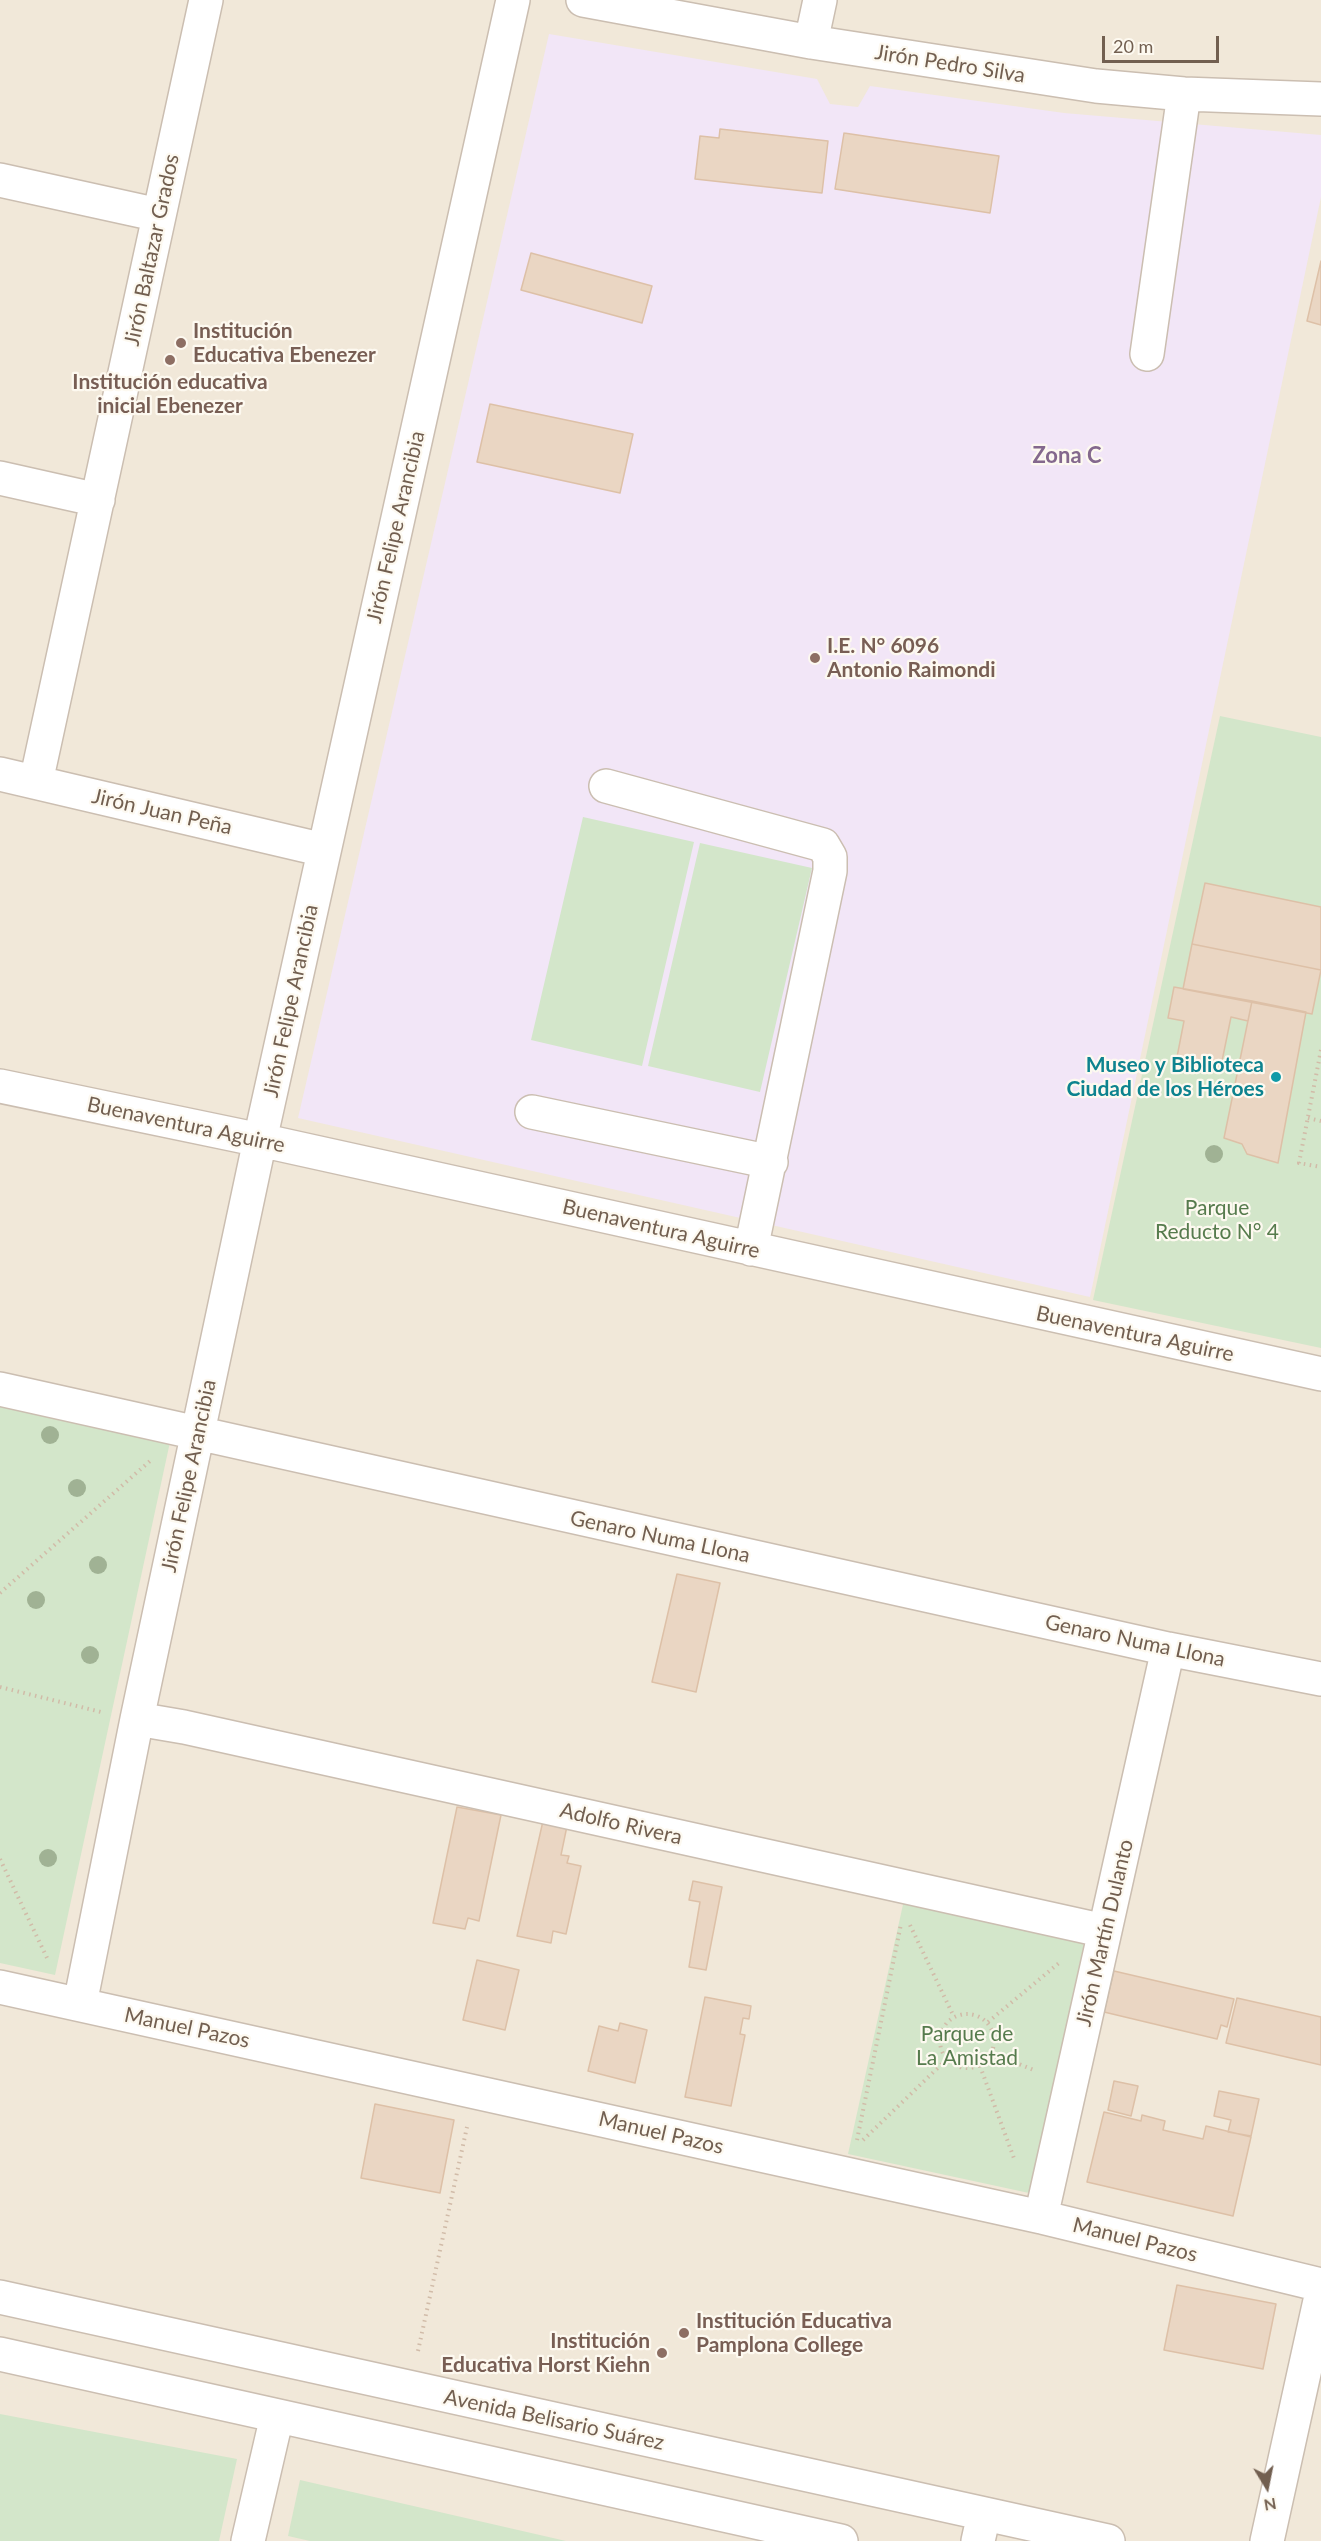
<!DOCTYPE html>
<meta charset="utf-8">
<style>
body{margin:0}
#map{position:relative;width:1321px;height:2541px;overflow:hidden;background:#faf5ea;font-family:Lato,sans-serif}
canvas{display:block}
.north{position:absolute;left:1237px;top:2457px;width:60px;height:60px;-webkit-text-stroke:4px #fdf9f0;paint-order:stroke;rotate:170deg;font-size:16px;font-weight:700;line-height:24px;text-align:center;color:#725f50}
.north::after{content:'';display:block;margin:auto;width:21px;height:27px;background:#725f50;clip-path:polygon(50% 0,100% 100%,50% 72%,0 100%)}
.scale{position:absolute;left:1102px;top:36px;width:117px;height:27px;box-sizing:border-box;border:3px solid #725f50;border-top:0;padding-left:8px;font-size:18px;line-height:21px;white-space:nowrap;color:#725f50;-webkit-text-stroke:4px #fdf9f0;paint-order:stroke}
</style>
<div id="map">
<canvas width="1321" height="2541"></canvas>
<div class="north">N</div>
<div class="scale">20 m</div>
</div>
<script>
const context = document.querySelector('canvas').getContext('2d');
context.lineJoin = 'round';
function fill(path, color) {
  context.fillStyle = color;
  context.fill(path, 'evenodd');
}
function toPath(rows) {
  const path = new Path2D();
  for (const r of rows) {
    if (r.length === 3) {
      path.moveTo(r[0] + r[2], r[1]);
      path.arc(r[0], r[1], r[2], 0, 2 * Math.PI);
      continue;
    }
    path.moveTo(r[0], r[1]);
    for (let i = 2; i < r.length; i += 2) path.lineTo(r[i], r[i + 1]);
  }
  return path;
}
function stroke(path, color, width, dash) {
  context.strokeStyle = color;
  context.lineWidth = width;
  context.lineCap = dash ? 'butt' : 'round';
  context.setLineDash(dash || []);
  context.stroke(path);
}
function drawText(font, color, halo, rows, align = 'center') {
  context.font = font + ' Lato,sans-serif';
  context.lineWidth = 4.5;
  context.setLineDash([]);
  context.textBaseline = 'middle';
  context.strokeStyle = halo;
  context.fillStyle = color;
  for (const [text, x, y, turn = 0] of rows) {
    context.save();
    context.translate(x, y);
    context.rotate((+turn || 0) * Math.PI / 180);
    context.textAlign = isNaN(turn) ? turn : align;
    if (halo) context.strokeText(text, 0, 0);
    context.fillText(text, 0, 0);
    context.restore();
  }
}
fill(toPath([
 [0,0,1321,0,1321,2541,0,2541]
]), '#f1e8d9');
fill(toPath([
 [549,34,817,79,830,104,858,107,870,86,1064,113,1321,135,1321,197,1090,1297,298,1118]
]), '#f2e6f7');
fill(toPath([
 [1220,716,1321,737,1321,1348,1093,1300],
 [583,817,694,842,642,1066,531,1040],
 [700,843,812,868,760,1092,648,1066],
 [0,1406,170,1442,55,1975,0,1963],
 [904,1900,1085,1939,1029,2193,848,2154],
 [0,2414,237,2459,219,2541,0,2541],
 [300,2480,566,2541,310,2541,288,2536]
]), '#d3e6ca');
const building = toPath([
 [720,129,828,141,822,193,695,179,700,136,719,138,720,129],
 [844,133,999,156,990,213,835,189,844,133],
 [531,253,652,286,642,323,521,290,531,253],
 [1321,261,1321,325,1307,321,1321,261],
 [490,404,633,434,620,493,477,462,490,404],
 [1205,883,1321,907,1321,970,1192,944,1205,883],
 [1192,944,1321,970,1312,1014,1183,989,1192,944],
 [1174,987,1252,1001,1248,1021,1231,1017,1221,1066,1177,1057,1184,1021,1168,1018,1174,987],
 [1252,1001,1306,1012,1278,1163,1247,1154,1242,1144,1224,1138,1252,1001],
 [677,1574,720,1583,696,1692,652,1682,677,1574],
 [457,1807,501,1815,479,1921,468,1918,465,1929,433,1923,457,1807],
 [543,1821,567,1826,561,1855,569,1856,567,1863,581,1866,566,1934,553,1931,551,1943,517,1936,543,1821],
 [693,1881,722,1887,706,1970,689,1967,700,1902,689,1900,693,1881],
 [477,1960,519,1970,505,2030,463,2020,477,1960],
 [1114,1971,1234,1999,1227,2027,1221,2025,1217,2039,1104,2012,1114,1971],
 [705,1997,751,2006,749,2019,743,2018,740,2034,745,2035,731,2106,685,2097,705,1997],
 [1237,1998,1321,2017,1321,2065,1226,2043,1237,1998],
 [620,2023,647,2030,635,2083,588,2071,599,2026,618,2031,620,2023],
 [1114,2081,1138,2086,1131,2116,1108,2110,1114,2081],
 [1219,2091,1259,2099,1251,2136,1228,2132,1231,2120,1214,2116,1219,2091],
 [375,2104,454,2120,440,2193,361,2178,375,2104],
 [1104,2112,1141,2121,1142,2115,1165,2121,1163,2130,1203,2139,1206,2126,1251,2137,1233,2216,1087,2182,1104,2112],
 [1177,2285,1276,2304,1263,2369,1164,2350,1177,2285]
]);
fill(building, '#ead6c3');
stroke(building, '#ddc0a7', 1.5);
const minor = toPath([
 [583,0,811,42,1096,86,1184,94,1321,99],
 [811,42,820,0],
 [0,180,159,215],
 [1147,354,1184,94],
 [0,478,98,500],
 [0,774,324,850],
 [36,782,206,0],
 [606,786,823,845,830,857,830,871,751,1249],
 [0,1086,260,1140,1321,1374],
 [532,1112,771,1162],
 [0,1389,1168,1649,1321,1679],
 [137,1719,184,1727,1105,1931],
 [0,1987,1041,2217,1321,2285],
 [80,2004,137,1719,260,1140,513,0],
 [1041,2217,1168,1649],
 [0,2297,1108,2541],
 [0,2354,841,2541],
 [248,2541,277,2416],
 [978,2541,984,2514],
 [1267,2541,1321,2296]
]);
stroke(minor, '#cbbeb1', 36);
stroke(toPath([
 [1321,1050,1299,1163,1321,1167],
 [1308,1118,1321,1121],
 [0,1593,150,1461],
 [0,1687,101,1712],
 [0,1859,48,1960],
 [910,1925,954,2017],
 [967,2041,27],
 [988,2022,1059,1963],
 [992,2053,1036,2071],
 [980,2066,1015,2161],
 [857,2140,901,1924],
 [863,2140,946,2060],
 [418,2351,467,2127]
]), '#d1bba8', 4, [1.5, 4.5]);
stroke(minor, '#fff', 33);
context.fillStyle = '#a0b294';
for (const [x, y] of [
 [1214,1154],
 [50,1435],
 [77,1488],
 [98,1565],
 [36,1600],
 [90,1655],
 [48,1858]
]) {
  context.beginPath();
  context.arc(x, y, 9, 0, 2 * Math.PI);
  context.fill();
}
for (const [x, y, r, color] of [
 [181,343,6,"#8d6e63"],
 [170,360,6,"#8d6e63"],
 [815,658,6,"#8d6e63"],
 [1276,1077,6,"#0f9aa8"],
 [684,2333,6,"#8d6e63"],
 [662,2353,6,"#8d6e63"]
]) {
  const dot = new Path2D();
  dot.arc(x, y, r, 0, 2 * Math.PI);
  context.fillStyle = color;
  context.fill(dot);
  stroke(dot, '#fdf9f0', 2);
}
drawText('21px', '#725f50', '#fdf9f0', [
 ["Jirón Pedro Silva",950,64,9],
 ["Jirón Baltazar Grados",152,250,-78],
 ["Jirón Felipe Arancibia",396,527,-77],
 ["Jirón Juan Peña",162,812,13],
 ["Jirón Felipe Arancibia",291,1001,-78],
 ["Buenaventura Aguirre",186,1125,12],
 ["Buenaventura Aguirre",661,1229,13],
 ["Buenaventura Aguirre",1135,1334,12],
 ["Jirón Felipe Arancibia",189,1476,-78],
 ["Genaro Numa Llona",660,1537,12],
 ["Genaro Numa Llona",1135,1641,12],
 ["Adolfo Rivera",621,1824,13],
 ["Jirón Martín Dulanto",1105,1933,-77],
 ["Manuel Pazos",187,2028,12],
 ["Manuel Pazos",661,2133,13],
 ["Manuel Pazos",1135,2240,14],
 ["Avenida Belisario Suárez",554,2420,12]
]);
drawText('bold 21px', '#785e54', '#fdf9f0', [
 ["Institución",193,331],
 ["Educativa Ebenezer",193,355],
 ["Institución educativa",170,382,"center"],
 ["inicial Ebenezer",170,406,"center"],
 ["I.E. N° 6096",827,646],
 ["Antonio Raimondi",827,670],
 ["Institución Educativa",696,2321],
 ["Pamplona College",696,2345],
 ["Institución",650,2341,"right"],
 ["Educativa Horst Kiehn",650,2365,"right"]
], 'left');
drawText('bold 21px', '#0d838f', '#fdf9f0', [
 ["Museo y Biblioteca",1264,1065],
 ["Ciudad de los Héroes",1264,1089]
], 'right');
drawText('21px', '#567b4d', '#fdf9f0', [
 ["Parque",1217,1208],
 ["Reducto N° 4",1217,1232],
 ["Parque de",967,2034],
 ["La Amistad",967,2058]
]);
drawText('bold 22px', '#84688d', '#fdf9f0', [
 ["Zona C",1067,456]
]);
</script>
